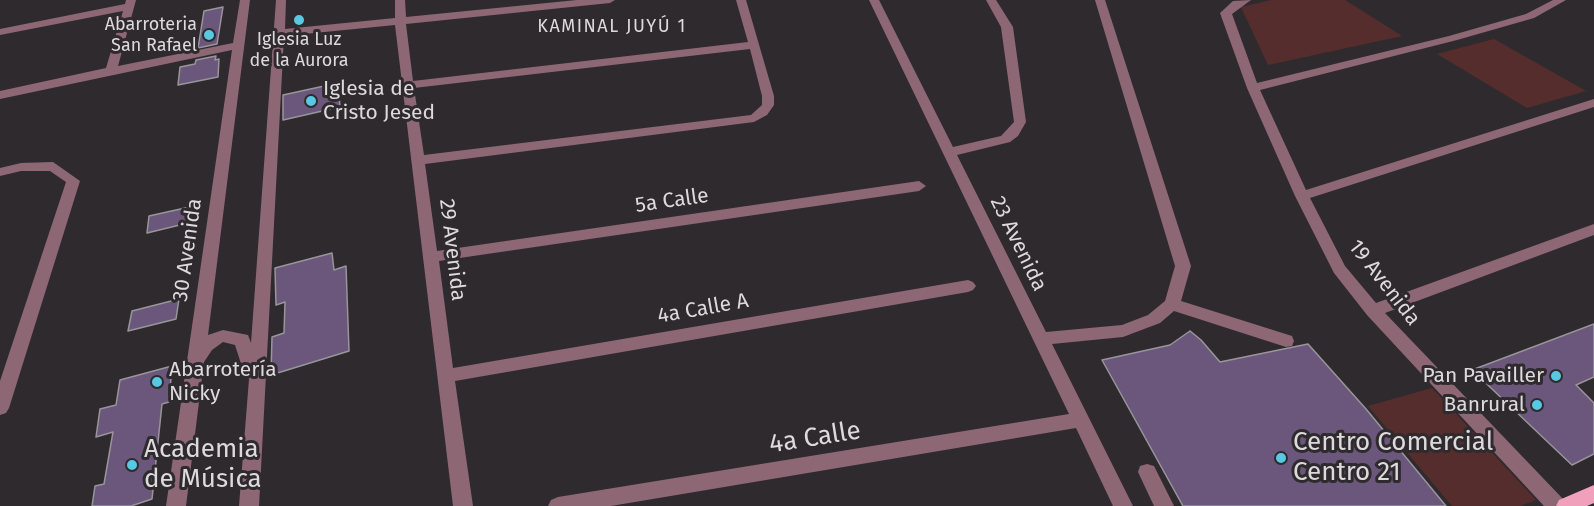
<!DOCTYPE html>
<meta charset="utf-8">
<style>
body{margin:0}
canvas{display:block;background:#2f2a2e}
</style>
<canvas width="1594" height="506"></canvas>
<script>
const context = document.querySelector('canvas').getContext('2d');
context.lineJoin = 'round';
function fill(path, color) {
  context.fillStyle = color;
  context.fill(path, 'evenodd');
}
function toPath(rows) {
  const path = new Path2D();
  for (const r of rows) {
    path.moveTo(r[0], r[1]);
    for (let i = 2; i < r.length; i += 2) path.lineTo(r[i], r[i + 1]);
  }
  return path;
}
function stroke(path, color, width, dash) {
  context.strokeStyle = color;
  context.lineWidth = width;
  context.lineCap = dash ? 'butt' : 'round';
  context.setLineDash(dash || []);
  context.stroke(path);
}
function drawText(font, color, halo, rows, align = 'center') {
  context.font = font + ' "Fira Sans",sans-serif';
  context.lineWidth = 6;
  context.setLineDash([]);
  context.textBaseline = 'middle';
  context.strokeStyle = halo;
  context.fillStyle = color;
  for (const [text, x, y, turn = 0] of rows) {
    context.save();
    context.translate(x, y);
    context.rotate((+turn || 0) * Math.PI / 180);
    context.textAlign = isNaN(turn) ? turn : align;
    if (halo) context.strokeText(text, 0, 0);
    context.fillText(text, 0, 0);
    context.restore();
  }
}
fill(toPath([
 [1272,0,1345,0,1402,36,1268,65,1241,7],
 [1494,39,1586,91,1527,108,1437,54],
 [1432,388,1536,500,1520,506,1452,506,1368,406]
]), '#562d2d');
const building = toPath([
 [223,7,217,44,198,48,204,11,223,7],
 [216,56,215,60,219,59,218,77,178,85,180,67,195,64,196,60,216,56],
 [338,83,340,107,283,120,283,95,338,83],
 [194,206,192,222,147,233,149,216,194,206],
 [332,253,334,270,346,266,349,351,271,375,272,337,284,333,285,302,276,305,275,268,332,253],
 [179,299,176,319,128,331,132,311,179,299],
 [1594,324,1594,377,1576,385,1594,403,1594,454,1572,465,1472,370,1594,324],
 [1190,331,1201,340,1220,362,1308,344,1366,409,1446,506,1183,506,1102,360,1170,345,1190,331],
 [172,366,169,402,162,404,152,499,131,506,92,506,95,486,104,484,113,432,96,437,100,409,116,405,120,380,172,366]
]);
fill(building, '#6b577b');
stroke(building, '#98959b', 1.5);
fill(toPath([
 [126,0,136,0,118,66,233,43,240,0,250,0,208,335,223,330,248,335,251,343,276,0,286,0,285,29,395,18,395,0,405,0,406,17,577,0,615,0,610,3,406,24,413,81,748,42,736,0,746,0,774,96,774,105,767,115,754,122,425,164,437,251,919,181,926,186,919,191,439,261,453,368,968,280,973,282,976,286,973,290,968,292,455,381,473,506,453,506,395,25,284,36,259,506,239,506,249,379,244,373,235,345,223,342,212,350,204,362,186,506,166,506,232,50,0,99,0,91,106,68,123,11,0,35,0,29,125,4,126,0],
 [750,49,762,96,762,105,751,115,424,155,414,88,750,49],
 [869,0,879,0,953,147,1001,136,1014,122,1001,27,986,0,996,0,1013,27,1026,122,1018,136,1010,142,957,155,1046,332,1122,325,1148,315,1165,301,1175,266,1095,0,1105,0,1191,266,1181,301,1292,336,1294,341,1292,346,1286,347,1174,311,1160,323,1123,337,1052,344,1133,506,1113,506,1076,428,611,506,548,506,551,500,558,497,1069,414,869,0],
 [1251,0,1232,14,1257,83,1449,36,1526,14,1553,0,1566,0,1534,18,1457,40,1260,90,1306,190,1594,99,1594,107,1310,198,1345,266,1376,303,1594,224,1594,235,1385,313,1564,500,1567,506,1544,506,1367,315,1334,273,1295,196,1247,88,1220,13,1233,1,1251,0],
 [53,162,80,181,9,408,6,413,0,415,0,381,66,182,50,171,21,171,0,176,0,168,21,163,53,162],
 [1147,464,1154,466,1174,506,1154,506,1138,472,1140,466,1147,464]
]), '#8e6774');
fill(toPath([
 [1594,485,1594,503,1587,506,1556,506,1559,500,1594,485]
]), '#f1a0bc');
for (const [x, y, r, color] of [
 [299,20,6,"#57c9e3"],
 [209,35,6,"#57c9e3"],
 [311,101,6,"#57c9e3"],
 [1556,376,6,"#57c9e3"],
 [157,382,6,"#57c9e3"],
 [1537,405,6,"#57c9e3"],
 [1281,458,6,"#57c9e3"],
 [132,465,6,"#57c9e3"]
]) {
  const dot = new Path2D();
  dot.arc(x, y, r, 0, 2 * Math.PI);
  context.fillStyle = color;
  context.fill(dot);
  stroke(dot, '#2f2a2e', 2);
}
drawText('18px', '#dddadc', '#2f2a2e', [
 ["Abarroteria",197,25],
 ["San Rafael",197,46],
 ["Iglesia Luz",299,40,"center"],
 ["de la Aurora",299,61,"center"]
], 'right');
context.letterSpacing = '1.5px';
drawText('18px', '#dddadc', '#2f2a2e', [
 ["KAMINAL JUYÚ 1",612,27]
]);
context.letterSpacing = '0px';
drawText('21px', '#dddadc', '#2f2a2e', [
 ["Iglesia de",323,89],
 ["Cristo Jesed",323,113],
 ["Abarrotería",169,370],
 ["Nicky",169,394],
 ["Pan Pavailler",1544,376,"right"],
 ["Banrural",1525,405,"right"]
], 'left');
drawText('21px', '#dddadc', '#2f2a2e', [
 ["5a Calle",672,201,-8],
 ["23 Avenida",1018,244,64],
 ["30 Avenida",188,250,-82],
 ["29 Avenida",452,250,83],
 ["19 Avenida",1384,283,52],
 ["4a Calle A",703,309,-10]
]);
drawText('26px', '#dddadc', '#2f2a2e', [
 ["4a Calle",815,438,-9]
]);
drawText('26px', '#dddadc', '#2f2a2e', [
 ["Centro Comercial",1293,443],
 ["Centro 21",1293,473],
 ["Academia",144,450],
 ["de Música",144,480]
], 'left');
</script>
